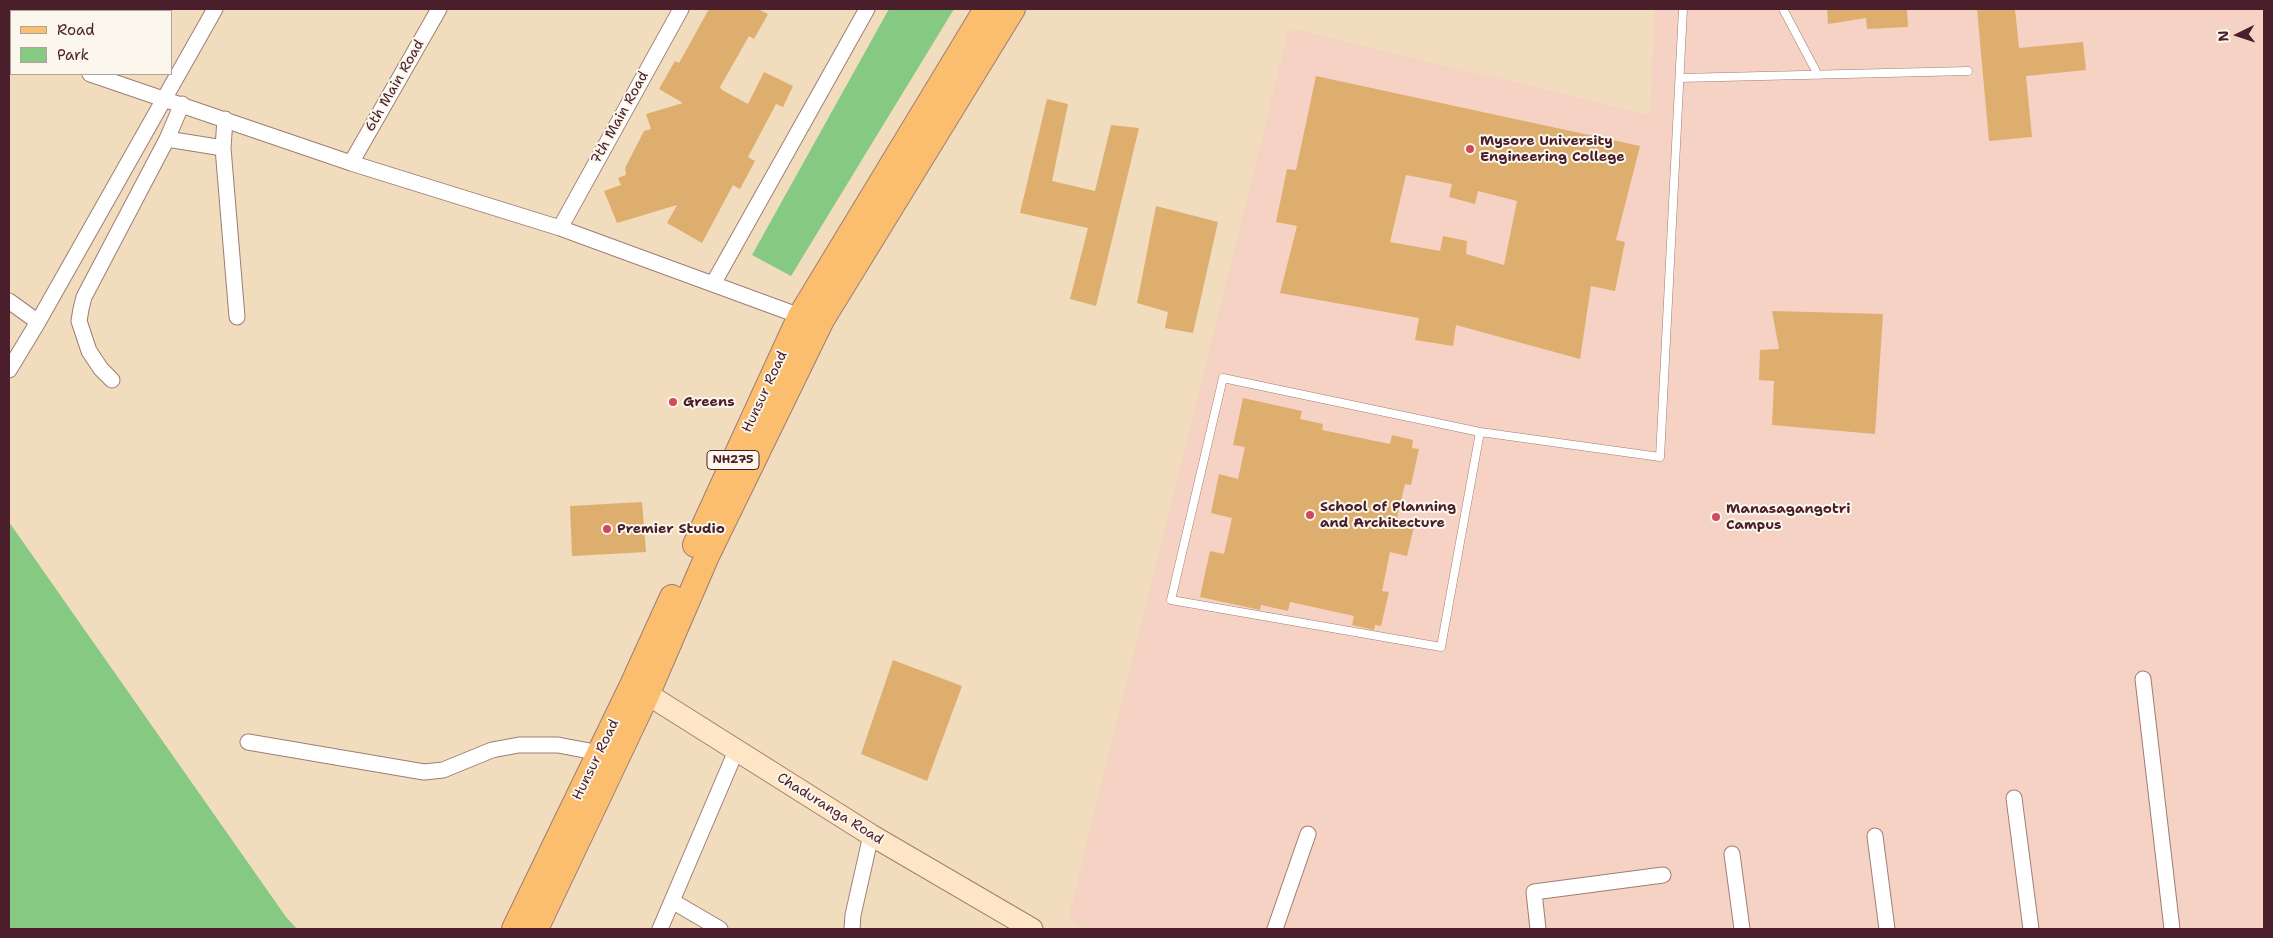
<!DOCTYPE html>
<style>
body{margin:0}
#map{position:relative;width:2273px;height:938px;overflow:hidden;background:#f1dcbd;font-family:"Shantell Sans",sans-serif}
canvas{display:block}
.frame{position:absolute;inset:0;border:10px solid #4a1f2b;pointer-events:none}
.legend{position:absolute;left:10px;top:10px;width:162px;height:65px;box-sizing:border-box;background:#fbf7ec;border:1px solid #b4a19f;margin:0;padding:6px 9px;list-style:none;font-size:15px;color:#4a1f2b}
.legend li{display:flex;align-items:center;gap:10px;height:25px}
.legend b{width:25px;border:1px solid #b4a19f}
.north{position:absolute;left:2213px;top:10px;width:50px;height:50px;-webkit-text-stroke:4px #fbf7ec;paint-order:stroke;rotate:266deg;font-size:14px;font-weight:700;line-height:20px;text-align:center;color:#4a1f2b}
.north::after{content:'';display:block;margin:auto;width:18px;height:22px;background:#4a1f2b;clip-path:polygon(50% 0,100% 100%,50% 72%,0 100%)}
</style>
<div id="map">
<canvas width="2273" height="938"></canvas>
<div class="frame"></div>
<ul class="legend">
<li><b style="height:6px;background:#fbbd6e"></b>Road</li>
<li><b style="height:14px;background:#85c983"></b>Park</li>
</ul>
<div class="north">N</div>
</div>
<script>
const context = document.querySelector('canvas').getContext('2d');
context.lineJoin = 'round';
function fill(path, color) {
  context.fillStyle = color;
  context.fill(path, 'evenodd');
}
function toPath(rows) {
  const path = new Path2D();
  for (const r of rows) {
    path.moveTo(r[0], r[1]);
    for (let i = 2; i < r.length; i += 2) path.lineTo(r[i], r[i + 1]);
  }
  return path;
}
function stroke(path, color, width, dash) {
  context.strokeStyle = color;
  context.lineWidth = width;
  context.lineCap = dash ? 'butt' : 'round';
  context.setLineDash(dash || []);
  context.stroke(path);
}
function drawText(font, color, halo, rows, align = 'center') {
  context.font = font + ' "Shantell Sans",sans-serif';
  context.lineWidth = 4;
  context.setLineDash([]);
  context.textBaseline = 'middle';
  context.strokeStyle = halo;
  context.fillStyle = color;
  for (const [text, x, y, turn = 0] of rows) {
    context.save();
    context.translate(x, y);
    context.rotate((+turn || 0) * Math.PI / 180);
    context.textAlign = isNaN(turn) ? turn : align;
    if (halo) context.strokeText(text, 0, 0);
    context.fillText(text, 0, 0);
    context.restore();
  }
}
fill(toPath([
 [1655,9,2264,9,2264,929,1086,929,1068,920,1289,28,1650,115]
]), '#f6d2c4');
fill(toPath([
 [889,9,954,9,791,276,752,255],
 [9,522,286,917,297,929,9,929]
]), '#85c983');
fill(toPath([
 [709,9,758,9,768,14,754,39,749,36,720,87,722,90,748,104,764,72,793,86,783,107,776,104,748,157,755,161,740,189,733,185,702,243,667,223,677,205,617,223,604,191,621,185,618,178,626,175,625,168,644,131,651,129,646,114,683,103,659,89,675,61,679,63],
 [1827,9,1907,9,1908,27,1867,29,1866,18,1828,24],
 [1977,9,2015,9,2019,48,2083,42,2086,70,2026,76,2032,137,1989,141],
 [1316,76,1640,146,1616,240,1625,242,1615,291,1591,286,1580,359,1456,325,1453,346,1415,340,1419,318,1280,293,1297,226,1276,222,1287,169,1296,170],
 [1406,175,1452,184,1449,197,1475,204,1478,191,1517,201,1504,265,1466,254,1467,241,1443,236,1440,251,1390,242],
 [1047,99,1068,104,1052,181,1095,191,1111,125,1139,128,1096,306,1070,299,1088,228,1020,213],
 [1156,206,1218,222,1193,333,1165,328,1168,312,1137,303],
 [1772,311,1883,314,1875,434,1772,425,1774,381,1759,380,1760,350,1779,349],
 [1243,398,1302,411,1300,419,1323,424,1322,430,1390,444,1392,435,1413,440,1412,448,1419,449,1411,485,1405,484,1397,518,1415,522,1407,556,1390,552,1382,591,1389,592,1381,626,1375,625,1374,630,1352,625,1354,616,1290,602,1288,611,1261,605,1260,610,1200,597,1210,551,1224,554,1232,518,1211,513,1219,474,1238,479,1245,447,1233,445],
 [642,502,646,552,572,556,570,506],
 [893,660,962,686,927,781,861,754]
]), '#ddae6e');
const lane = toPath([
 [1783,9,1818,75],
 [1680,78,1968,71],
 [1480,432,1441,647,1171,600,1223,378,1480,432,1660,457,1683,9]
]);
const street = toPath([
 [9,47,11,48],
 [90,74,351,163,560,228,800,316],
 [225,119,223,148,237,317],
 [167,139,223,148],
 [351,163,439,9],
 [560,228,681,9],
 [713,284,867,9],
 [9,301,38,322],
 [9,370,38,322,215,9],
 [112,380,101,369,89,351,79,321,81,309,84,297,167,139,182,104],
 [2143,679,2172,929],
 [248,742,424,772,443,770,492,750,519,745,558,745,600,753],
 [2014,798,2031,929],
 [1875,836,1887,929],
 [1732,854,1742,929],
 [672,901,720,929],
 [660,929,736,751],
 [852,929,853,915,871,835],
 [1275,929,1308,834],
 [1538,929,1534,892,1663,875]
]);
const secondary = toPath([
 [633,685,871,835,1032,929]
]);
const primary = toPath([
 [695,545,800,316,986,9],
 [514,929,632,685,672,597],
 [536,929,647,695,707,556,822,320,1013,9]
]);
stroke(lane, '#9e7e74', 9);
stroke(street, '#9e7e74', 17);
stroke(secondary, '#9e7e74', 23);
stroke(primary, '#9e7e74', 26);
stroke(lane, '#fff', 8);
stroke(street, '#fff', 15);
stroke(secondary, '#fde5c5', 21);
stroke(primary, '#fbbd6e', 24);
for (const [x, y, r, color] of [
 [1470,149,5,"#d1495b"],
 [673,402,5,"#d1495b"],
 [1310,515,5,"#d1495b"],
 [1716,517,5,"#d1495b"],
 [607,529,5,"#d1495b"]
]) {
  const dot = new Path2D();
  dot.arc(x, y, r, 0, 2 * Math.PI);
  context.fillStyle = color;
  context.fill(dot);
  stroke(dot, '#fbf7ec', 2);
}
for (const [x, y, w] of [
 [733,460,52]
]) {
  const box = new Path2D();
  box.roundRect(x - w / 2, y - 9.5, w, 19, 4);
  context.fillStyle = '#fbf7ec';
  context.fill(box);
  stroke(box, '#4a1f2b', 1);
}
drawText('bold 12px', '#4a1f2b', null, [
 ["NH275",733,460]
]);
drawText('14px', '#4a1f2b', '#fbf7ec', [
 ["6th Main Road",395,86,-60],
 ["7th Main Road",620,118,-61],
 ["Hunsur Road",765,392,-65],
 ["Hunsur Road",596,760,-64],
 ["Chaduranga Road",830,809,32]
]);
drawText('bold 14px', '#4a1f2b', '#fbf7ec', [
 ["Mysore University",1480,141],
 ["Engineering College",1480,157],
 ["Greens",683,402],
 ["School of Planning",1320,507],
 ["and Architecture",1320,523],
 ["Manasagangotri",1726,509],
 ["Campus",1726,525],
 ["Premier Studio",617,529]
], 'left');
</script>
